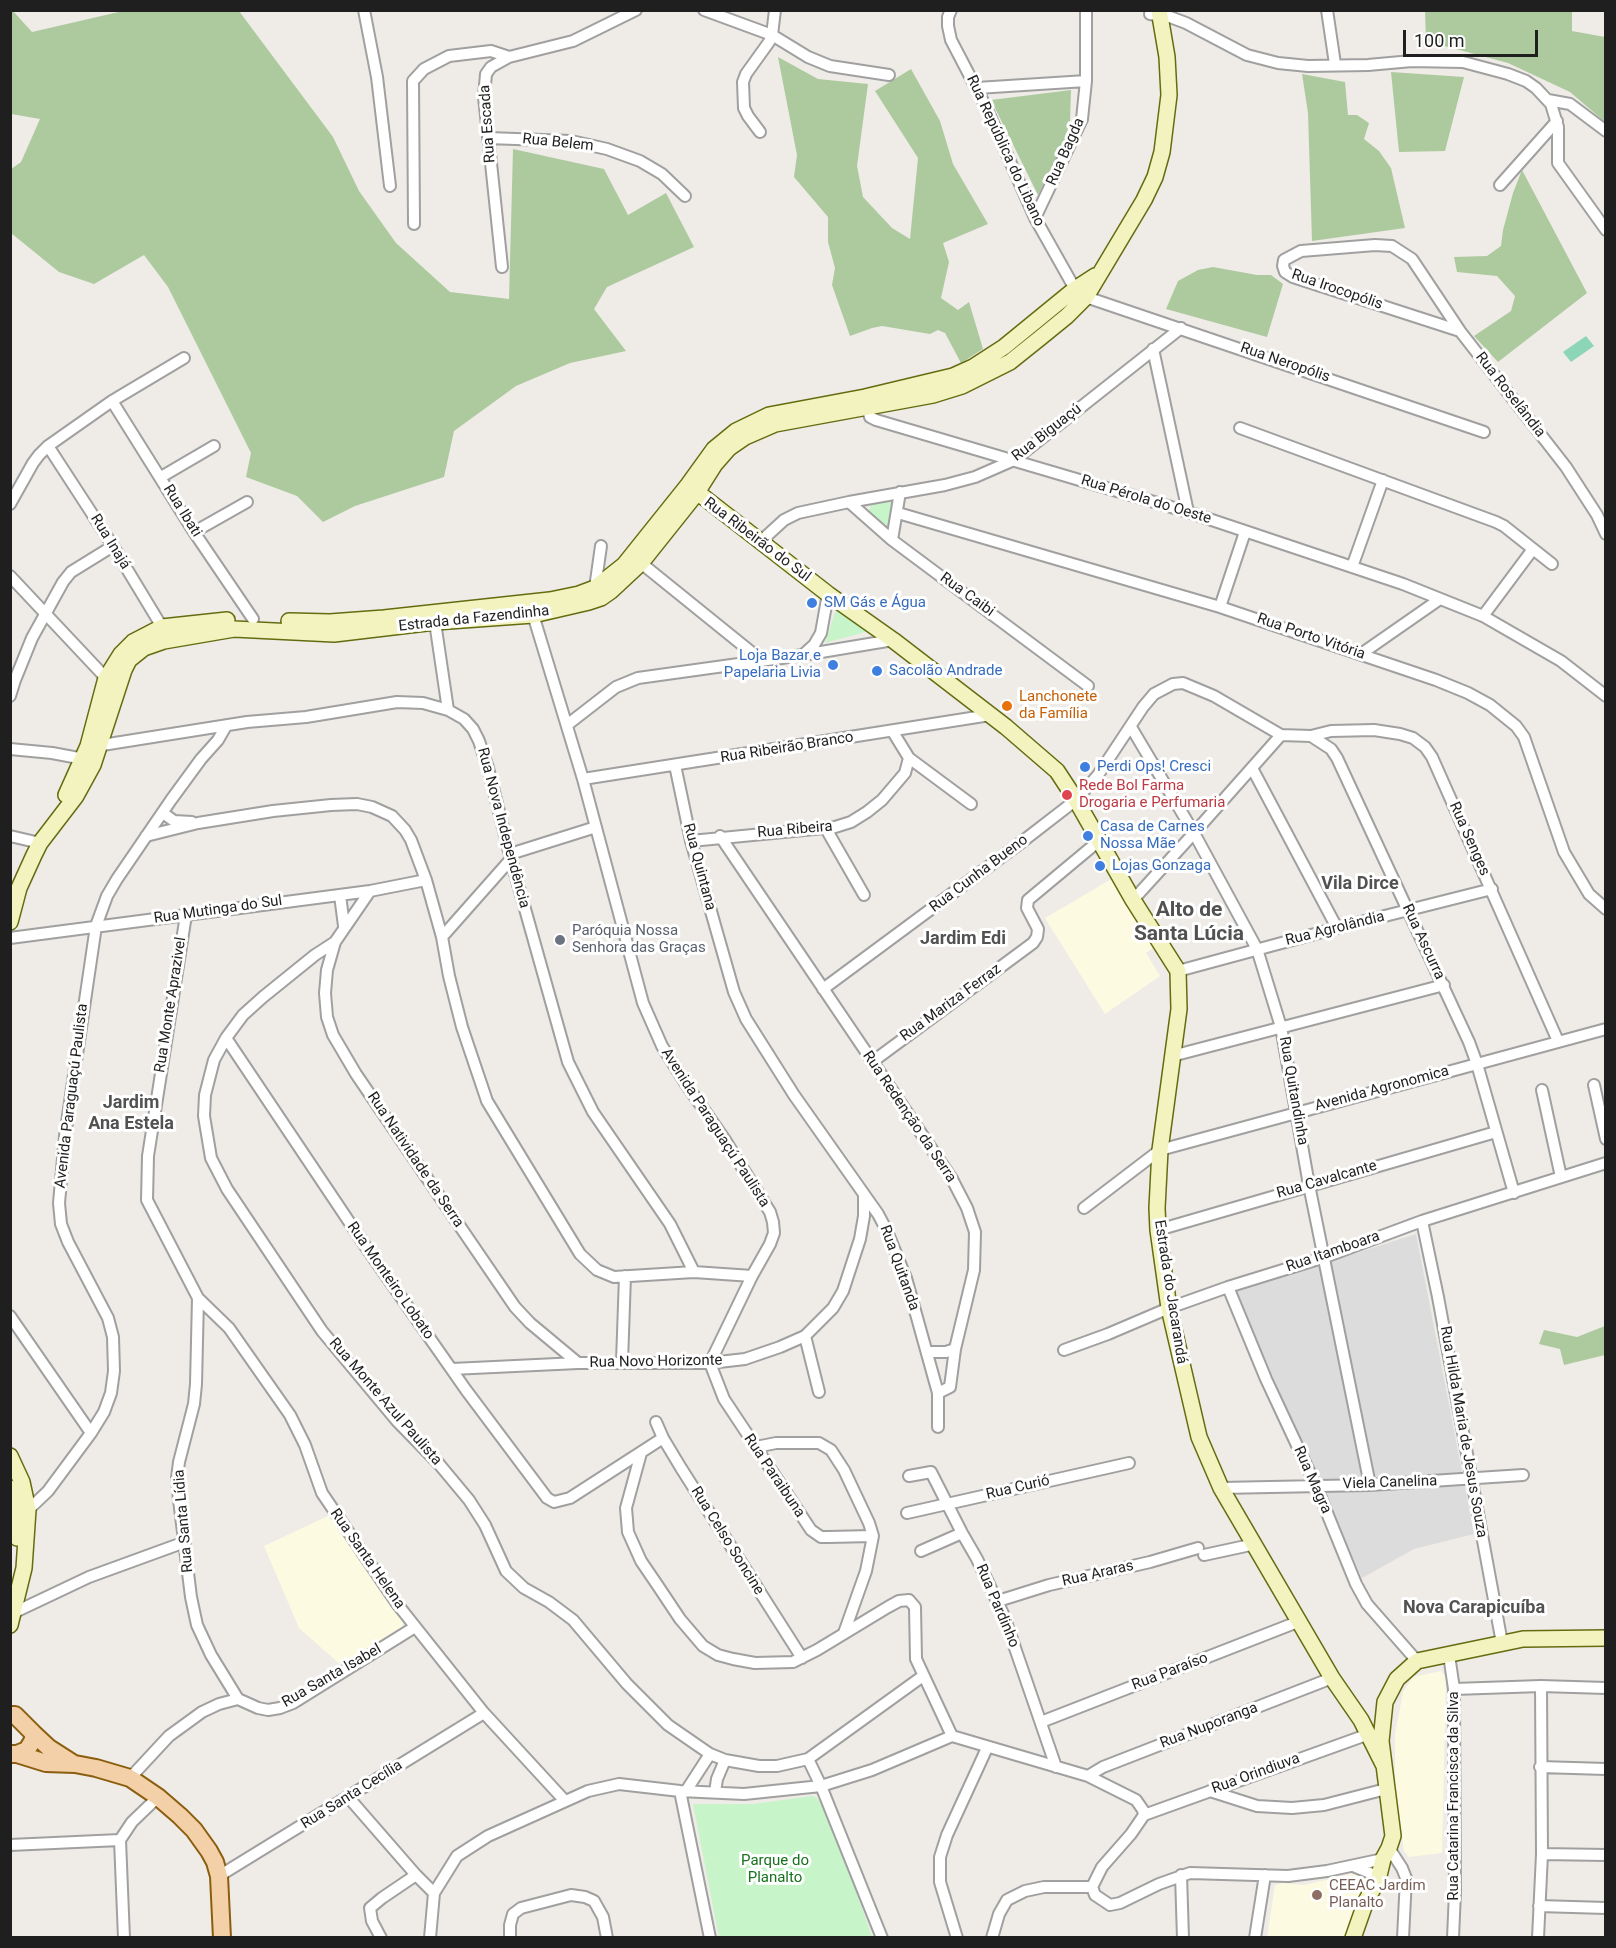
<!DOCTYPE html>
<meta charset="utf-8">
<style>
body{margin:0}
#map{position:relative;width:1616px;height:1948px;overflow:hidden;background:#efebe6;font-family:Roboto,sans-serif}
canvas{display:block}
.frame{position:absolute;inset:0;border:12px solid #1f1f1f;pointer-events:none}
.scale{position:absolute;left:1403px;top:30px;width:135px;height:27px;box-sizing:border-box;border:3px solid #1f1f1f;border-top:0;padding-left:8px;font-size:18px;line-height:21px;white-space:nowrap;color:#1f1f1f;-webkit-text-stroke:4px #fff;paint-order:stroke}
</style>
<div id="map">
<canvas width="1616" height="1948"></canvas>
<div class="frame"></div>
<div class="scale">100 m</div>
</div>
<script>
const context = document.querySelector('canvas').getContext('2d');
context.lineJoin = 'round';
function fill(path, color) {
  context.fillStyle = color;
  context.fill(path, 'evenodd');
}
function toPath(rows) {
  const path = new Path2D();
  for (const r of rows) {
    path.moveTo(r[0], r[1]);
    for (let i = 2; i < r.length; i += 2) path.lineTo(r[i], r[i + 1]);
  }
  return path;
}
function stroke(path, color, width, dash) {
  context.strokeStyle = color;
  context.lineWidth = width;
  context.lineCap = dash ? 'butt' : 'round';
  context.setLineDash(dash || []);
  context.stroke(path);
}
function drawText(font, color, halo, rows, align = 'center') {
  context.font = font + ' Roboto,sans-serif';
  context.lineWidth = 6;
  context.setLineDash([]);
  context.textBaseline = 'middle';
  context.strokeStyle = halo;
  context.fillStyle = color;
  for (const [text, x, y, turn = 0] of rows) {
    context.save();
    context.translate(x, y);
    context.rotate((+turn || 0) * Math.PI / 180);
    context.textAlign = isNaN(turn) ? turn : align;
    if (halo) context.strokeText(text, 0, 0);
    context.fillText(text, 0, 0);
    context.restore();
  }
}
fill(toPath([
 [1416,1234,1474,1534,1414,1549,1362,1578,1235,1292]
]), '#dddcdc');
fill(toPath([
 [1115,877,1154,947,1146,953,1160,976,1105,1014,1045,918],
 [330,1515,403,1622,402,1630,342,1666,299,1628,264,1546],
 [1441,1671,1446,1677,1442,1853,1409,1857,1404,1851,1395,1787,1395,1734,1403,1692,1413,1677],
 [1352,1874,1363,1875,1367,1881,1345,1937,1267,1938,1275,1885,1283,1883,1304,1885]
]), '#fcfbe2');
fill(toPath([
 [11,10,13,11,32,32,123,11,239,11,333,137,359,191,396,243,450,292,509,299,513,149,604,169,628,215,666,193,694,247,607,287,594,309,626,351,570,363,516,386,454,431,444,477,355,506,323,522,297,496,246,477,251,453,168,287,144,255,94,284,59,272,11,233,11,169,21,162,40,119,11,114],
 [1425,11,1572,11,1572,31,1605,37,1605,122,1570,92,1508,63,1426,41],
 [778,57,818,79,868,84,857,166,863,197,892,228,910,239,918,158,875,91,911,69,940,121,953,164,988,224,943,243,949,262,941,298,958,310,969,302,983,349,961,363,945,333,938,330,930,334,882,326,872,328,850,336,832,285,835,268,828,242,828,217,794,177,797,155],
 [1391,72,1464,77,1445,151,1399,152],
 [1302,74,1345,82,1348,115,1357,115,1369,123,1364,139,1379,151,1391,168,1405,228,1312,241,1308,113],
 [1071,90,1070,122,1062,147,1038,195,991,100],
 [1522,170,1587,293,1498,362,1474,336,1511,311,1515,296,1497,276,1457,272,1454,257,1487,256,1501,246,1503,230,1513,193],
 [1213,267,1257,275,1271,275,1283,284,1267,337,1166,309,1178,281,1198,270],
 [1605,1326,1605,1355,1564,1365,1560,1349,1539,1344,1544,1330,1577,1337]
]), '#adca9f');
fill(toPath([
 [892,498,889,530,868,513,872,501],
 [837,607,869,631,825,643],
 [812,1796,817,1798,824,1809,849,1870,872,1937,719,1937,693,1804,753,1804]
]), '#c8f4ca');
fill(toPath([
 [1586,336,1594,346,1571,362,1563,352]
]), '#8cd6b7');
const street = toPath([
 [364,10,377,77,390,186],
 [704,10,772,35,808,57,830,66,889,75],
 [951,10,948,17,948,26,951,40,986,107,1035,218,1075,289,1086,297,1484,432],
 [1327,10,1335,64],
 [1150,14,1170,17,1186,23,1247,55,1278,63,1308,66,1368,65,1412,61,1463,62,1508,74,1526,81,1536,88,1551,104,1558,127,1558,163,1606,230],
 [977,88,1086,81],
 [1548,100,1570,104,1606,131],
 [760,132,748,116,744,108,743,82,746,74,769,42,772,35,775,10],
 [488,138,571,141,607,149,640,161,662,174,685,196],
 [1500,185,1557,121],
 [1035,218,1082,119,1086,81,1086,10],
 [414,224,413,81,424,69,449,56,491,51,509,57],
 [502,267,484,97,486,74,491,67,509,57,573,41,636,10],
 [1460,331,1293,277,1285,272,1283,266,1284,260,1301,251,1375,245,1392,246,1412,259,1460,331,1566,467,1597,515,1606,534],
 [1153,349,1188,512],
 [112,401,194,532,253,619],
 [866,403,870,417,876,420,1188,512,1403,584,1483,616,1561,661,1606,696],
 [1240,428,1496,522,1504,526,1552,564],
 [48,446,113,546,162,627,163,632],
 [161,477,214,446],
 [849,502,892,540,1088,686],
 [10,504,33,463,39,455,48,446,112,401,184,358],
 [898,513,1220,607,1436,680,1468,693,1490,705,1516,726,1524,737,1564,852,1589,894,1606,909],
 [194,532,247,502],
 [892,540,900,492],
 [760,542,784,520,798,513,849,502,945,485,975,477,1014,460,1181,328],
 [641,563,761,660],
 [1352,567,1383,480],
 [10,576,106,678],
 [595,588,601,546],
 [1220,607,1245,532],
 [531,608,583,779,643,1003,662,1046,686,1084,725,1140,770,1212,773,1222,774,1233,770,1244,752,1276,710,1363],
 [1483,616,1533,549],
 [435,622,448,710],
 [1361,654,1440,599],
 [803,655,814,645,821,633,828,594],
 [10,696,15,680,32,638,63,582,71,572,113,546],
 [567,725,616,687,638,678,803,655,893,640],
 [1131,727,1194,833,1257,949,1281,1027,1309,1185,1370,1485],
 [1311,736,1331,731,1374,730,1400,734,1413,738,1425,747,1432,757,1558,1041],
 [96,746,247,722,306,717,397,702,423,703,448,710,464,719,473,729,479,741,488,768,511,859,568,1062,593,1112,670,1224,694,1272],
 [10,749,52,753,84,759],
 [909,758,971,804],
 [675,765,691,841,734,992,746,1019,794,1095,878,1214,887,1231,906,1278,938,1393],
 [1252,768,1337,928],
 [583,779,990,715],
 [163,813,174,821,192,822],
 [825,827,864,895],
 [10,836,40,843],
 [146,836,198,823,273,811,331,805,357,804,372,807,392,816,405,830,411,840,426,880,442,937,449,976,462,1027,487,1101,580,1254,597,1270,614,1277,694,1272,752,1276],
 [720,836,952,1179,967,1208,975,1232,974,1270,955,1349,950,1387,938,1393,938,1427],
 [691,841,835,827,851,822,867,812,882,800,905,773,909,758,893,732],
 [510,854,596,827],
 [370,891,335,942,327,970,325,993,327,1017,333,1035,356,1074,515,1307,530,1323,578,1363],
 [340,895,344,926],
 [1133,900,1194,833,1281,735],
 [186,915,148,1156,147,1200,198,1298,229,1328,290,1415,305,1445,322,1493,398,1605,484,1713,565,1801],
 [442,937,511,859],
 [10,938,370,891,426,880],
 [335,942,315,955,263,997,243,1015,226,1038,214,1060,205,1095,204,1116,211,1158,227,1189,322,1331,397,1421,439,1464,469,1500,485,1525,506,1571,524,1588,549,1602,573,1620,627,1684,668,1725,710,1754,725,1760,759,1766,777,1766,808,1759,923,1676],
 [1178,971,1337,928,1492,889],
 [823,989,1023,841,1076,800,1098,775,1143,707,1154,694,1173,684,1183,683,1214,696,1281,735,1311,736,1331,749,1337,758,1469,1042,1477,1064,1514,1193],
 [226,1038,366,1247,466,1390,547,1498,554,1502,570,1498,663,1438],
 [1172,1056,1444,985],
 [872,1062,1033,943,1037,937,1038,929,1027,908,1028,900,1100,840],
 [1594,1085,1606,1139],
 [1542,1090,1561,1177],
 [1084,1208,1160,1150,1606,1029],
 [1422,1221,1438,1297,1502,1643],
 [1158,1230,1496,1132],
 [1228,1287,1266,1379,1316,1486,1356,1584,1367,1604,1417,1661],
 [198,1298,196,1384,194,1404,179,1462,177,1478,179,1500,191,1597,197,1625,211,1655,238,1699],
 [10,1316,91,1433],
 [805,1336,819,1392],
 [1064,1350,1108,1334,1169,1308,1228,1287,1325,1257,1422,1221,1606,1163],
 [927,1352,946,1352,955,1349],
 [622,1362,625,1276],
 [710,1363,724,1399,811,1530,821,1537,828,1537,873,1536],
 [452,1369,578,1363,710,1363,745,1359,780,1347,805,1336,833,1308,843,1291,860,1239,864,1216,864,1195],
 [656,1422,663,1438,681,1468,802,1658],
 [756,1447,776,1443,819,1443,831,1450,844,1470,869,1523,873,1536,866,1571,844,1633],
 [641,1453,626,1508,628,1532,641,1561,658,1586,680,1619,703,1646,718,1655,733,1659,755,1663,793,1662,817,1650,888,1607,899,1601,909,1600,915,1607,916,1659,952,1736],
 [909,1476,931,1472,962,1533,977,1559,1004,1616,1056,1767],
 [1221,1488,1370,1485,1523,1475],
 [28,1510,48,1491,91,1433,104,1412,111,1393,114,1371,113,1337,108,1318,68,1242,61,1224,59,1203,65,1136,96,926,107,896,117,879,171,800,201,759,218,740,226,726],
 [907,1513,1129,1463],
 [921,1551,962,1533],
 [1204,1555,1255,1544],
 [998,1601,1049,1585,1150,1562,1198,1548],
 [13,1613,89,1577,185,1542],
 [1449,1655,1454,1689,1455,1892,1453,1938],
 [1454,1689,1541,1686,1606,1688],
 [1041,1722,1300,1621],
 [808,1759,821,1786,882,1938],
 [1540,1767,1606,1769],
 [1088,1776,1103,1767,1332,1678],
 [130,1778,169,1736,202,1712,219,1704,238,1699,258,1708,268,1710,280,1708,293,1703,415,1627],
 [680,1791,710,1938],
 [686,1791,710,1754],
 [1210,1791,1257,1806,1292,1808,1324,1805,1386,1789],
 [715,1792,717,1779,725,1760],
 [349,1798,416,1875,434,1893],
 [1144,1815,1369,1734],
 [10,1845,120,1840],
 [1389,1848,1402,1868,1406,1878,1403,1938],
 [1542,1854,1606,1855],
 [1353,1866,1370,1873,1378,1880],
 [1181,1875,1183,1938],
 [219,1876,484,1713],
 [1539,1906,1606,1908],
 [124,1938,120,1840,132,1822,158,1797],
 [381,1938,372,1921,370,1908,382,1898,416,1875],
 [430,1938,434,1893,457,1856,488,1836,588,1791,619,1784,680,1791,744,1794,821,1786,872,1770,952,1736,1088,1776,1136,1800,1143,1810,1144,1815,1131,1834,1102,1867,1092,1887,1095,1895,1110,1905,1120,1903,1159,1884,1190,1873,1288,1876,1327,1871,1383,1859],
 [510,1938,510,1925,513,1914,521,1908,571,1895,585,1897,594,1901,603,1917,607,1938],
 [957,1938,940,1882,940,1857,947,1835,987,1748],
 [992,1938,999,1914,1007,1900,1025,1891,1044,1887,1092,1887],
 [1255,1938,1265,1875],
 [1538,1938,1542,1854,1541,1686]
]);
const secondary = toPath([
 [688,485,828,594,893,640,1006,727,1057,771,1076,800,1133,900,1178,971,1179,1009,1160,1150,1157,1208,1158,1230,1169,1308,1199,1437,1221,1488,1332,1678,1361,1720,1383,1764],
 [289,621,330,622,384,618,550,600,579,594,595,588,624,565,688,485,714,449,736,431,769,415,865,397,953,376,973,367,1004,347,1075,289,1095,276],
 [66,795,88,746,106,678,121,654,133,642,162,627,227,620],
 [10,922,19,888,34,855,40,843,76,796,93,765,124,670,129,660,144,648,164,641,234,629,334,634,435,622,533,615,589,602,601,598,611,591,641,563,696,494,715,464,729,448,745,437,775,424,933,395,962,386,1010,362,1040,338,1067,316,1086,297,1144,200,1155,177,1162,152,1169,95,1167,57,1159,10],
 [10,1456,22,1482,28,1510,24,1568,10,1625],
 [10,1488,17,1521,17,1538],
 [1353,1938,1366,1901,1378,1880,1383,1859,1389,1848,1393,1836,1381,1741,1385,1702,1397,1679,1417,1661,1523,1639,1606,1638]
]);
const primary = toPath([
 [10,1715,15,1715,33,1733,33,1740,27,1750,17,1754,11,1754],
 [33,1733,49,1748,74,1764],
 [17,1754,46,1763,75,1764,96,1768,130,1778,158,1797,180,1816,194,1830,209,1851,215,1862,219,1876,222,1938]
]);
stroke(street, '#a0a0a0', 14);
stroke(secondary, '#646c10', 18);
stroke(primary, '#8b5e0f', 20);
stroke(street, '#fff', 10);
stroke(secondary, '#f2f3bf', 15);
stroke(primary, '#f3d0a7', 16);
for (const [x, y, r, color] of [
 [812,603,6,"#3f7fe0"],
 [833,665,6,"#3f7fe0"],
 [877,671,6,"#3f7fe0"],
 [1007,706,6,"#e8710a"],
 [1085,767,6,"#3f7fe0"],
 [1067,795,6,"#e0444e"],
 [1088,836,6,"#3f7fe0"],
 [1100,866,6,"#3f7fe0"],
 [560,940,6,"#6b7280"],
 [1317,1895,6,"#8d6e63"]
]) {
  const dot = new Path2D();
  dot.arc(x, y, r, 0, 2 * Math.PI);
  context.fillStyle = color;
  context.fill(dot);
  stroke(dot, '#fff', 2);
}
drawText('15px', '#1f1f1f', '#fff', [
 ["Rua Escada",488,124,-94],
 ["Rua Belem",558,143,6],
 ["Rua República do Libano",1005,151,65],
 ["Rua Bagda",1066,152,-66],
 ["Rua Irocopólis",1337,290,19],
 ["Rua Neropólis",1285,363,19],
 ["Rua Roselândia",1510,395,52],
 ["Rua Biguaçú",1047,433,-38],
 ["Rua Pérola do Oeste",1146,500,17],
 ["Rua Ibati",182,511,58],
 ["Rua Ribeirão do Sul",757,540,37],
 ["Rua Inajá",110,542,58],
 ["Rua Caibi",967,595,36],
 ["Estrada da Fazendinha",474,619,-6],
 ["Rua Porto Vitória",1311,637,19],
 ["Rua Ribeirão Branco",787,748,-9],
 ["Rua Nova Independência",503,828,75],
 ["Rua Ribeira",795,830,-5],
 ["Rua Senges",1469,839,66],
 ["Rua Quintana",699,867,75],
 ["Rua Cunha Bueno",979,874,-37],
 ["Rua Mutinga do Sul",218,910,-8],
 ["Rua Agrolândia",1335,929,-14],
 ["Rua Ascurra",1423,942,65],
 ["Rua Mariza Ferraz",951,1003,-36],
 ["Rua Monte Aprazivel",171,1005,-81],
 ["Avenida Agronomica",1382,1089,-15],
 ["Rua Quitandinha",1293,1091,80],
 ["Avenida Paraguaçú Paulista",72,1096,-83],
 ["Rua Redenção da Serra",909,1117,56],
 ["Avenida Paraguaçú Paulista",715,1128,57],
 ["Rua Natividade da Serra",415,1160,56],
 ["Rua Cavalcante",1327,1180,-16],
 ["Rua Itamboara",1333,1252,-19],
 ["Rua Quitanda",899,1268,70],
 ["Rua Monteiro Lobato",390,1281,55],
 ["Estrada do Jacarandá",1170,1292,81],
 ["Rua Novo Horizonte",656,1362,-1],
 ["Rua Monte Azul Paulista",385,1402,49],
 ["Rua Hilda Maria de Jesus Souza",1463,1432,80],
 ["Rua Paraibuna",774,1476,56],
 ["Rua Magra",1312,1480,66],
 ["Viela Canelina",1390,1483,-2],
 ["Rua Curió",1018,1488,-13],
 ["Rua Santa Lídia",184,1521,-95],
 ["Rua Celso Soncine",727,1541,58],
 ["Rua Santa Helena",367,1559,55],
 ["Rua Araras",1098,1574,-13],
 ["Rua Pardinho",997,1606,67],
 ["Rua Paraíso",1170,1672,-21],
 ["Rua Santa Isabel",332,1676,-30],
 ["Rua Nuporanga",1209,1726,-21],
 ["Rua Orindiuva",1256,1774,-20],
 ["Rua Santa Cecília",352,1795,-32],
 ["Rua Catarina Francisca da Silva",1454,1796,-90]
]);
drawText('15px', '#366cbe', '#fff', [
 ["SM Gás e Água",824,603],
 ["Loja Bazar e",821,656,"right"],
 ["Papelaria Livia",821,673,"right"],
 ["Sacolão Andrade",889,671],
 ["Perdi Ops! Cresci",1097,767],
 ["Casa de Carnes",1100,827],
 ["Nossa Mãe",1100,844],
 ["Lojas Gonzaga",1112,866]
], 'left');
drawText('15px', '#c56008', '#fff', [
 ["Lanchonete",1019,697],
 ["da Família",1019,714]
], 'left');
drawText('15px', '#be3a42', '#fff', [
 ["Rede Bol Farma",1079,786],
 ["Drogaria e Perfumaria",1079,803]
], 'left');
drawText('15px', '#5b616d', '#fff', [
 ["Paróquia Nossa",572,931],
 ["Senhora das Graças",572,948]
], 'left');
drawText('15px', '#17731c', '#fff', [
 ["Parque do",775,1861],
 ["Planalto",775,1878]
]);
drawText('15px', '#785e54', '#fff', [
 ["CEEAC Jardim",1329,1886],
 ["Planalto",1329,1903]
], 'left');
drawText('bold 18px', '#525252', '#fff', [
 ["Vila Dirce",1360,884],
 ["Jardim Edi",963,939],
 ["Jardim",131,1103],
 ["Ana Estela",131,1124],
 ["Nova Carapicuíba",1474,1608]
]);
drawText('bold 21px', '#525252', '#fff', [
 ["Alto de",1189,911],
 ["Santa Lúcia",1189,935]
]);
</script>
